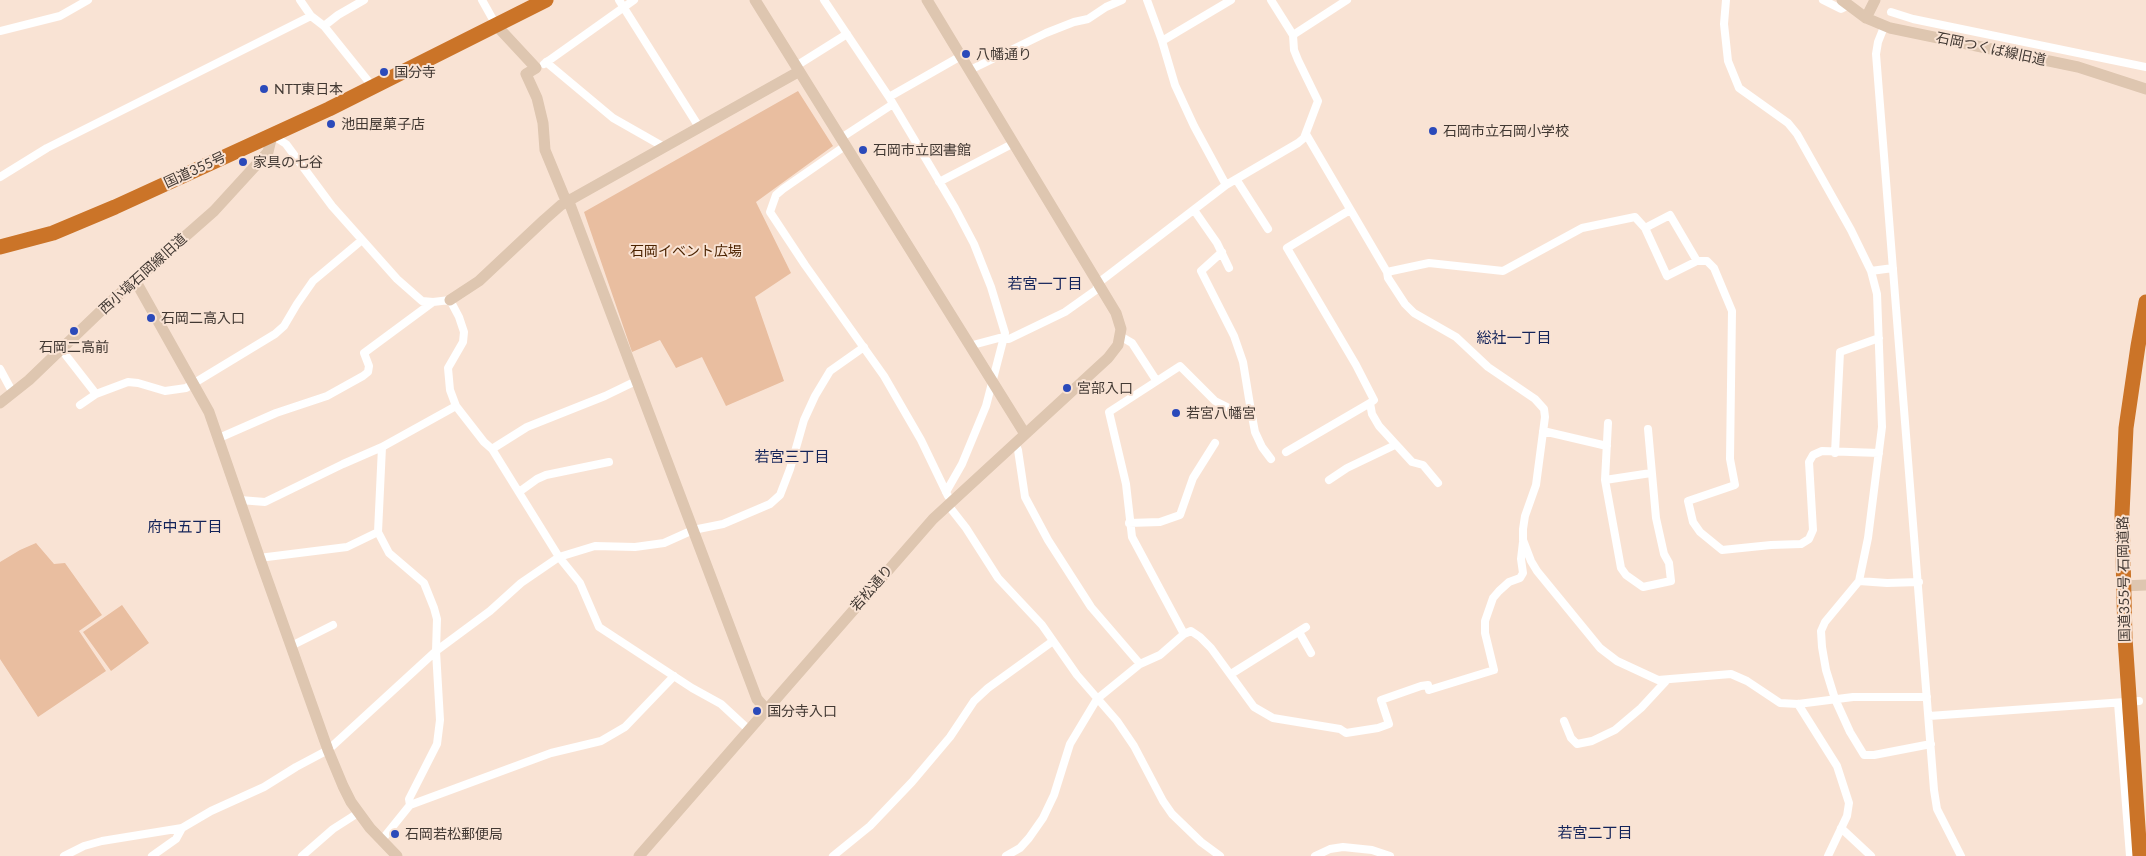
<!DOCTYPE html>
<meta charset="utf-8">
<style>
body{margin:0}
canvas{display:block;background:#f9e3d4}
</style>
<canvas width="2146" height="856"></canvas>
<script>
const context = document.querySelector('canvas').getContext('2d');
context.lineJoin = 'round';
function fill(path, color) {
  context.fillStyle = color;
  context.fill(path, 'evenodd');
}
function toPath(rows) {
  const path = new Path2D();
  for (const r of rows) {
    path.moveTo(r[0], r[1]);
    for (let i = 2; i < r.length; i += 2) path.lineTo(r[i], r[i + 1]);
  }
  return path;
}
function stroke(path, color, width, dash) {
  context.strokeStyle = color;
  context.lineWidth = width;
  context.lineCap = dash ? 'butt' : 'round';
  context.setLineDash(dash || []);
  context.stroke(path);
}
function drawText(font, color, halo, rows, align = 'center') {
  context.font = font + ' Lato,"Noto Sans JP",sans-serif';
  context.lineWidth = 4;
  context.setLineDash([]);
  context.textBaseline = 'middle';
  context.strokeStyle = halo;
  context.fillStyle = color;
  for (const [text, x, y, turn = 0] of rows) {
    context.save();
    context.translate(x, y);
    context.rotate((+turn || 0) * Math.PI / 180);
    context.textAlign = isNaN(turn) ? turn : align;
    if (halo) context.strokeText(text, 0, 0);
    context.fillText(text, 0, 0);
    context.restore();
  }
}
fill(toPath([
 [798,91,833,146,756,202,791,273,755,297,784,381,726,406,702,357,676,368,660,340,632,352,584,212],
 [36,543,54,564,65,563,102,615,79,631,106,671,38,717,0,659,0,562,20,550],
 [122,605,149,643,111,671,83,632]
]), '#e9bea0');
stroke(toPath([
 [300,0,311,16,324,26,373,87],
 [482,0,496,25],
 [619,0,699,127],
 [824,0,889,97,955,208,974,244,991,287,1005,333,986,406,962,464,946,492],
 [1147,0,1162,41,1175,85,1194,126,1226,185],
 [1726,0,1724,24,1728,61,1739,88,1788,123,1797,134,1851,230,1871,271,1877,294,1882,427,1868,538,1859,581,1825,622,1821,631,1822,647,1826,670,1835,699,1850,732,1864,755,1874,755,1931,744],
 [1823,0,1841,9,1847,6],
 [1891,12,1913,19,2146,67],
 [324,26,338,15,364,0],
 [1884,27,1878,42,1876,54,1934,790,1937,809,1961,856],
 [0,31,60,16,88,0],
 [1293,35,1347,0],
 [1162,41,1231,0],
 [546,62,613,118,664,147],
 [544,64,634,0],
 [796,66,847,34],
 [970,70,1046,33,1074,22,1088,19,1106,7,1122,0],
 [889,97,961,56],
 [1306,134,1387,272,1388,278,1405,304,1414,313,1456,337,1488,367,1535,399,1544,409,1545,417,1536,485,1525,516,1523,529,1523,540,1531,561,1537,571,1600,648,1617,661,1658,680,1731,674,1747,681,1780,703,1798,704,1853,697,1927,697],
 [272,135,286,144,332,206,397,279,422,301,433,302],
 [841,138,893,104],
 [845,146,783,189,776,195,770,212,805,265,884,376,921,440,948,496],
 [0,177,47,148,311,16],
 [1236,179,1268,229],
 [939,182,1014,143],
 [1194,210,1217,243,1229,268],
 [1350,210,1287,248,1356,365,1374,400,1370,403,1372,414,1379,426,1412,462,1423,465,1438,483],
 [1645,228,1670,215,1697,261],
 [1222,252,1201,271,1234,336,1243,362,1251,411],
 [1871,271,1893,268],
 [1387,272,1429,263,1503,271,1582,228,1635,217,1645,228,1667,276,1697,261,1707,261,1714,268,1732,311,1730,459,1735,485,1688,501,1693,522,1700,532,1722,550,1771,545,1801,544,1809,539,1813,530,1809,462,1813,455,1822,451,1879,453],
 [1120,336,1132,343,1156,380],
 [969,346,999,338,1009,339,1065,312,1096,290,1098,283,1106,277,1226,185,1298,143,1304,138,1318,101,1298,60,1294,50,1293,35,1271,0],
 [61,349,96,394],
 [0,369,13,393],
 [80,405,96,394,128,382,138,383,165,391,186,388,275,334,284,326,297,304,313,281,362,240],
 [456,406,484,442,492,449,559,557,580,583,599,627,692,688,721,704,748,729],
 [1608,423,1605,480,1621,568,1626,575,1643,587,1671,581,1669,563,1664,554,1656,518,1648,429],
 [1543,431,1607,446],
 [219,438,276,413,327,396,363,376,368,372,369,366,364,353,433,302,450,300,459,317,464,332,463,342,448,368,450,390,456,406,382,447,378,532,389,553,424,583,434,608,437,619,436,651,440,720,437,744,409,799,410,805,381,841],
 [1015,443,1018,450,1025,497,1048,540,1091,607,1140,664],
 [492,449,527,427,605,396,636,381],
 [1286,452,1370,403],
 [1835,453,1840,352,1879,338],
 [1329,480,1347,468,1395,445],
 [1605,480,1651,473],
 [519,492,537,479,546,475,609,462],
 [240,500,265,502,343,464,382,447],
 [948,505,966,528,998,578,1042,625,1077,675,1117,721,1134,746,1163,801,1172,814,1201,842,1220,856],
 [1129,523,1160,522,1180,515,1193,478,1215,443],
 [259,558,347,547,378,532],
 [1859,581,1887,583,1919,582],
 [1299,632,1311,653],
 [1184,634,1132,537,1126,484,1109,412,1180,366,1215,401,1233,410,1251,411,1255,432,1262,447,1271,459],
 [291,646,333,625],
 [1231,674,1306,627],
 [2118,703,2130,856],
 [1798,704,1837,766,1849,803,1847,816,1828,856],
 [1929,716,2139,701],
 [1564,721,1571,738,1577,744,1592,741,1615,730,1641,708,1666,681],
 [410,805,551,753,601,741,625,727,674,676],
 [1841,828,1871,856],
 [64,856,84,846,102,841,182,828,211,811,264,787,296,767,328,750,436,651,490,611,521,583,559,557,595,546,635,547,664,543,693,530,723,524,770,504,780,495,790,469,804,420,815,396,830,371,864,347],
 [152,856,176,839,182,828],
 [302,856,333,829,358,813],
 [833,856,870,826,912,782,950,737,974,701,988,688,1053,641],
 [1006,856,1020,848,1029,838,1043,818,1054,795,1070,744,1097,699,1140,664,1160,655,1184,634,1191,631,1200,637,1211,648,1254,707,1273,718,1340,729,1346,733,1378,728,1389,724,1381,700,1421,686,1428,685,1429,690,1494,670,1485,633,1485,621,1493,598,1499,591,1509,582,1520,578,1523,573,1521,559,1523,542],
 [1315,856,1330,849,1343,847,1372,850,1390,856]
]), '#fff', 8);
stroke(toPath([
 [755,0,1025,434],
 [1842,0,1866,18,1890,28,2078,67,2146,89],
 [1866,18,1875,0],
 [496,25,536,68,526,74,537,98,543,123,545,150,564,196,569,202,757,699,766,709],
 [135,280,209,412,261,562,328,750,343,786,351,802,370,828,397,856],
 [450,300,479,281,544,220,561,205,798,72],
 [0,403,29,380,106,306,214,211,268,152,272,135],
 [2122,586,2146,585],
 [639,856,933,519,1108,358,1118,345,1121,329,1116,313,927,0]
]), '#dec6b0', 11);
stroke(toPath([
 [0,247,53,233,115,207,329,109,546,0],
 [2140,856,2125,638,2122,514,2126,428,2138,346,2146,302]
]), '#cb7428', 15);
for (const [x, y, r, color] of [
 [966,54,5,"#2b4aba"],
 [384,72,5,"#2b4aba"],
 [264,89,5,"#2b4aba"],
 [331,124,5,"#2b4aba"],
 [1433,131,5,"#2b4aba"],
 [863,150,5,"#2b4aba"],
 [243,162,5,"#2b4aba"],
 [151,318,5,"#2b4aba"],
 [74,331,5,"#2b4aba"],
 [1067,388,5,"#2b4aba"],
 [1176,413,5,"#2b4aba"],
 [757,711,5,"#2b4aba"],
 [395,834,5,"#2b4aba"]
]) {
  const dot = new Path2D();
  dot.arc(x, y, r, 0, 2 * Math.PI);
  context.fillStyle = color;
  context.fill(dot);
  stroke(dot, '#f9e3d4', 2);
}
drawText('14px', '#423933', '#f9e3d4', [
 ["石岡つくば線旧道",1991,49,12],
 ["国道355号",195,170,-25],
 ["西小塙石岡線旧道",143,274,-42],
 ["国道355号 石岡道路",2124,579,-91],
 ["若松通り",872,588,-49]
]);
drawText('14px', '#423933', '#f9e3d4', [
 ["八幡通り",976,54],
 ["国分寺",394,72],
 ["NTT東日本",274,89],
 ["池田屋菓子店",341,124],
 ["石岡市立石岡小学校",1443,131],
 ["石岡市立図書館",873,150],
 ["家具の七谷",253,162],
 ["石岡二高入口",161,318],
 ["石岡二高前",74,347,"center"],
 ["宮部入口",1077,388],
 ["若宮八幡宮",1186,413],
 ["国分寺入口",767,711],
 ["石岡若松郵便局",405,834]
], 'left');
drawText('14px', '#4c2300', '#f9e3d4', [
 ["石岡イベント広場",686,251]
]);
drawText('15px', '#132359', '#f9e3d4', [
 ["若宮一丁目",1045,284],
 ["総社一丁目",1514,338],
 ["若宮三丁目",792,457],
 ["府中五丁目",185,527],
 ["若宮二丁目",1595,833]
]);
</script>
